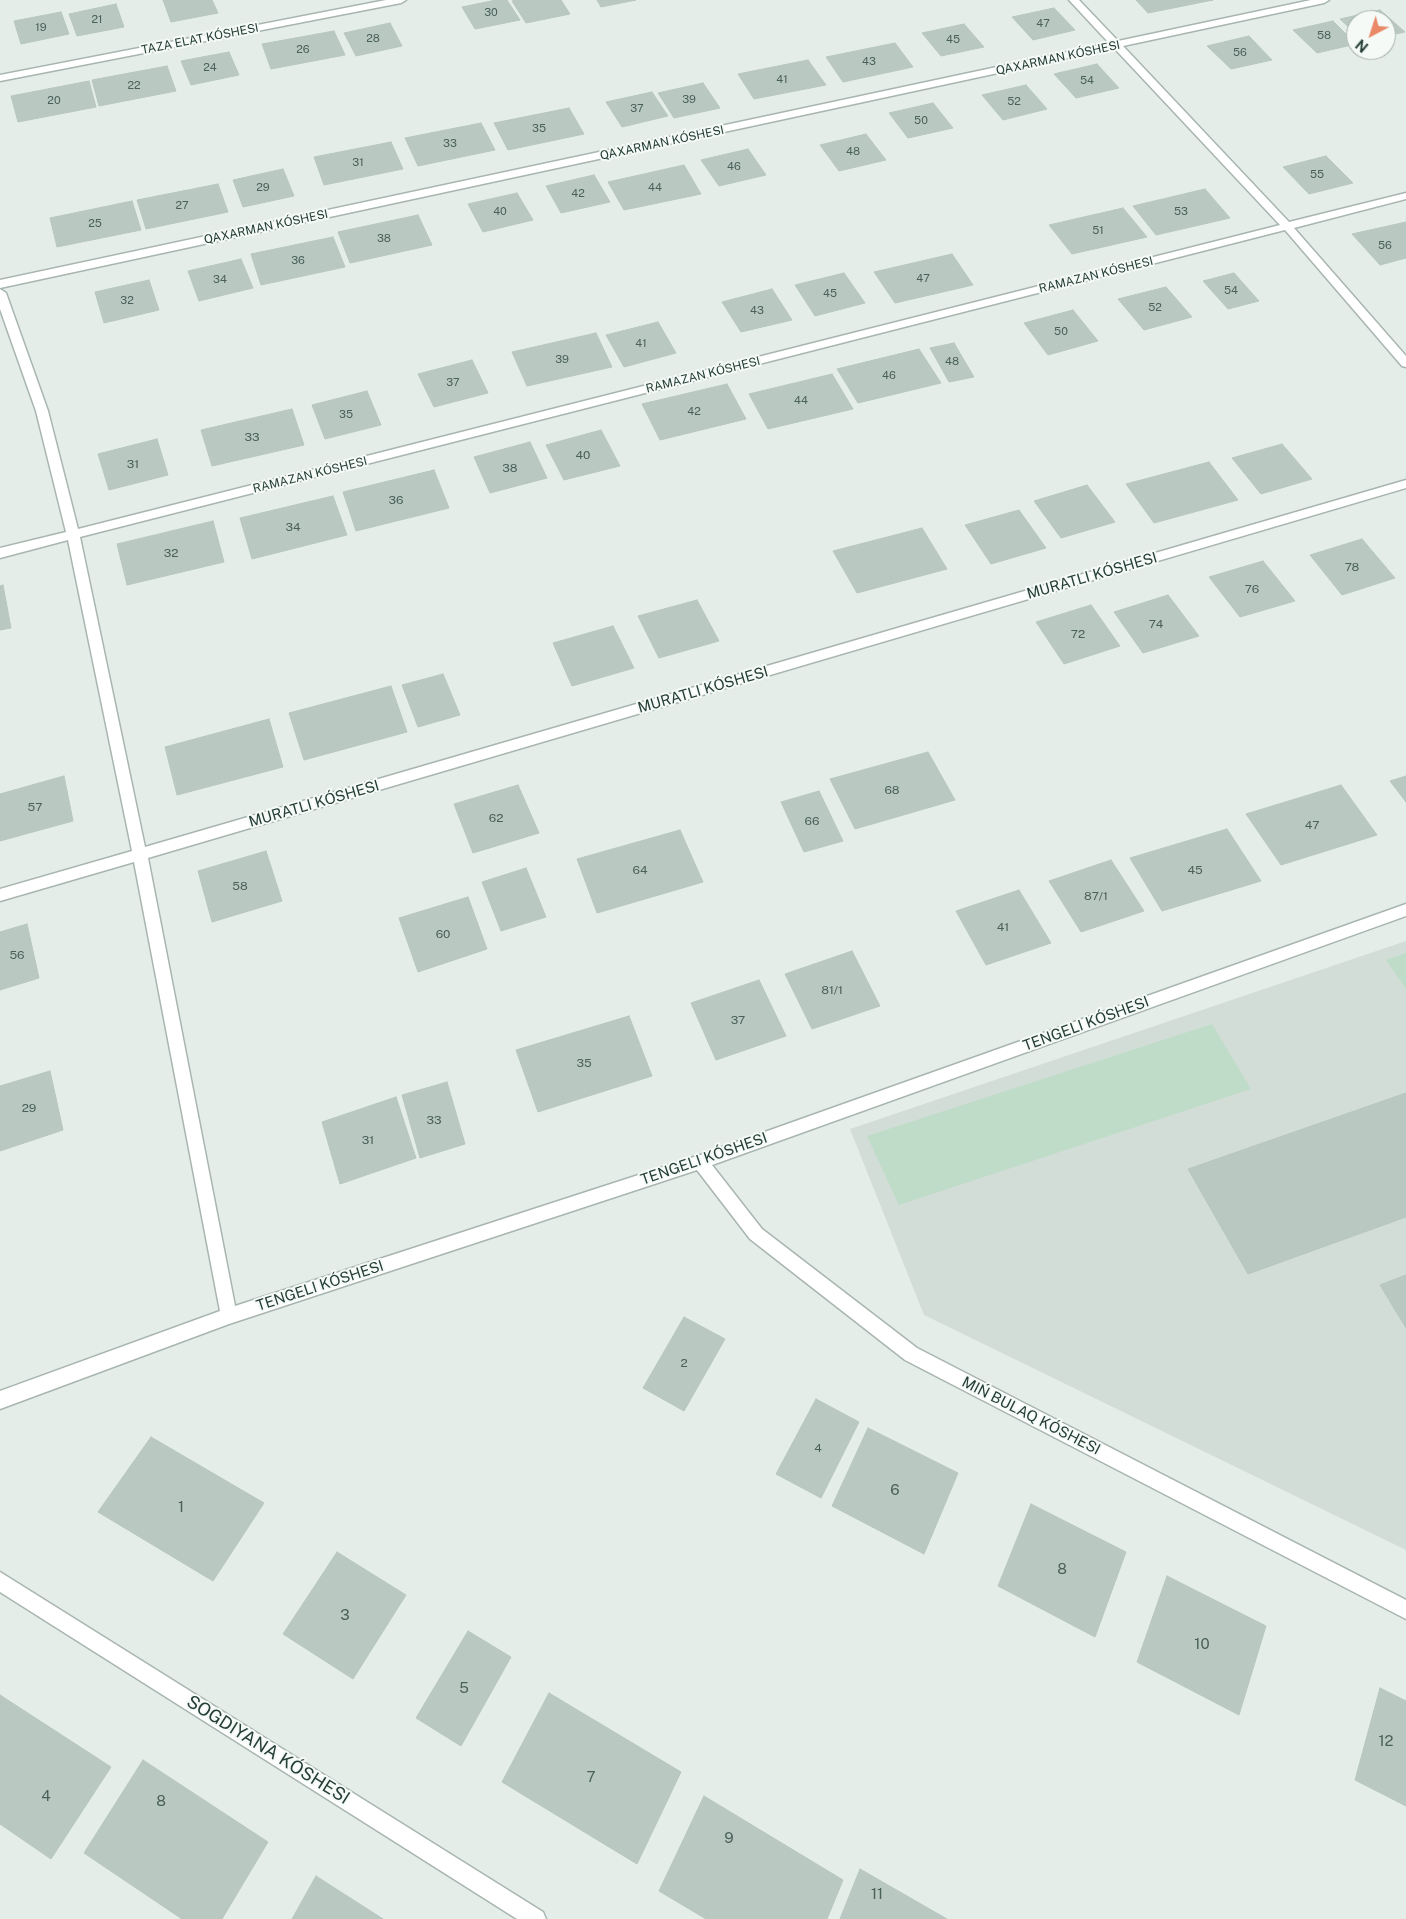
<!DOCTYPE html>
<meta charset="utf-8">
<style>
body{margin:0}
#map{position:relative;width:1406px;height:1919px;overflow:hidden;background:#e5ede9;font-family:"Public Sans",sans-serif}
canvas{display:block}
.north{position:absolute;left:1346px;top:10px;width:50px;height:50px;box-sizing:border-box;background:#f5faf7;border:1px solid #a2afaa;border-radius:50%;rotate:220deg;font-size:14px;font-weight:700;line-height:20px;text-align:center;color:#253e37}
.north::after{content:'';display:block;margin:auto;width:18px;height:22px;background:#e98967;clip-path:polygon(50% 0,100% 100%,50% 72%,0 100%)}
</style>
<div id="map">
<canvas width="1406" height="1919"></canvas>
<div class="north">N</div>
</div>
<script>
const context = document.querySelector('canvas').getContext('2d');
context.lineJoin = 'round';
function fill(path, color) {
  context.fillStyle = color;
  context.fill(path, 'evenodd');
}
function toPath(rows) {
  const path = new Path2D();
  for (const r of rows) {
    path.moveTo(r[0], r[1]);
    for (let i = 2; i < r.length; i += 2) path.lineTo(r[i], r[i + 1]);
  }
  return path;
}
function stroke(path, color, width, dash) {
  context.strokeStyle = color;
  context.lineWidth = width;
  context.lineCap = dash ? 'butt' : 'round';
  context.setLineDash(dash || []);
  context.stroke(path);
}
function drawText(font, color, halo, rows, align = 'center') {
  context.font = font + ' "Public Sans",sans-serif';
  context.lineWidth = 4;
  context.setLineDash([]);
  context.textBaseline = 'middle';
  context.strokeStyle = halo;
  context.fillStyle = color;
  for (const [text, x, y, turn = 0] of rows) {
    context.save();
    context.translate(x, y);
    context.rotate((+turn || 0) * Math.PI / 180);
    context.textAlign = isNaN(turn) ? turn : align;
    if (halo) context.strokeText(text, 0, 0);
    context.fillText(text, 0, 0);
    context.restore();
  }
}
fill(toPath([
 [1406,941,1406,1550,924,1315,850,1129]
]), '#d3ddd8');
fill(toPath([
 [1406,953,1406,989,1386,960],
 [1212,1024,1251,1089,899,1205,867,1136]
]), '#bfdcc8');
const building = toPath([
 [163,0,212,0,218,13,171,22,163,0],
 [496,0,507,0,520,20,475,29,462,7,496,0],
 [517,0,561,0,570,14,526,23,512,1,517,0],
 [597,0,636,0,601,7,597,0],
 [1136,0,1213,0,1148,13,1136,0],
 [116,4,124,27,77,36,69,14,116,4],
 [1054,8,1075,30,1033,40,1012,17,1054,8],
 [1380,10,1405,32,1386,36,1386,20,1356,20,1356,34,1340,19,1380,10],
 [61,12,69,34,21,44,14,21,61,12],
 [1333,21,1356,44,1317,53,1293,30,1333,21],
 [390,23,402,46,356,56,344,33,390,23],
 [964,24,984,47,941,56,922,33,964,24],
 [334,31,345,55,271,69,262,44,334,31],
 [1249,36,1272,60,1231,69,1207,46,1249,36],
 [895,43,913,67,843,82,826,57,895,43],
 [229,52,239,75,191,85,181,61,229,52],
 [808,60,826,85,754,99,738,74,808,60],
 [1097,64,1119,88,1076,98,1054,74,1097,64],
 [167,66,176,91,99,106,92,80,167,66],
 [89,81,96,107,18,122,11,96,89,81],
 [703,83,720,108,674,118,658,93,703,83],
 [1026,85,1047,109,1003,120,982,95,1026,85],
 [652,92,668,116,622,127,606,102,652,92],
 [933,103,953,128,908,138,889,113,933,103],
 [569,108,584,134,508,150,494,123,569,108],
 [481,123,495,150,418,166,405,138,481,123],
 [866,134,886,160,839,171,820,145,866,134],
 [391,142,403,169,324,185,314,157,391,142],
 [748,149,766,175,719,186,701,160,748,149],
 [1326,156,1353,183,1309,194,1283,167,1326,156],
 [684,165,701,194,624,210,608,182,684,165],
 [283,169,294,196,243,207,233,180,283,169],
 [594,175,610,202,561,213,546,186,594,175],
 [218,184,228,212,146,229,137,200,218,184],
 [1205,189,1230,218,1156,235,1133,206,1205,189],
 [517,193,533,220,483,232,468,204,517,193],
 [132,201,141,230,57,247,50,218,132,201],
 [1123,208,1147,237,1072,254,1049,225,1123,208],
 [418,215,432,245,350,263,338,232,418,215],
 [1406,222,1406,258,1380,265,1352,234,1406,222],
 [333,237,345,267,261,285,251,254,333,237],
 [952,254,973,285,895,303,874,272,952,254],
 [241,259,253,288,199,301,188,271,241,259],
 [844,273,865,303,815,316,795,285,844,273],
 [1234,273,1259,301,1228,309,1203,281,1234,273],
 [149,280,159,310,104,323,95,292,149,280],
 [1166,287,1192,317,1144,330,1118,299,1166,287],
 [772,289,792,320,741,332,722,302,772,289],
 [1073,310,1098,341,1048,355,1024,323,1073,310],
 [658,322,676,353,624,367,606,335,658,322],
 [596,333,612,367,527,386,512,352,596,333],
 [954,343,974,377,949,382,930,348,954,343],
 [919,349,941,383,858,403,837,369,919,349],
 [472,360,488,393,434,407,418,374,472,360],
 [832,374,853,409,768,429,749,394,832,374],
 [727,384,746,419,660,440,642,404,727,384],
 [367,391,381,425,325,439,312,405,367,391],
 [292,409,304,445,212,466,201,430,292,409],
 [601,430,620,466,564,480,546,445,601,430],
 [157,439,168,475,109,490,98,454,157,439],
 [530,442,547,478,490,493,474,457,530,442],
 [1282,444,1312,479,1261,494,1232,458,1282,444],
 [1209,462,1238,500,1154,523,1126,484,1209,462],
 [434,470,449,508,356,531,343,492,434,470],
 [1087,485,1115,522,1061,538,1034,501,1087,485],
 [333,496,347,535,252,559,240,518,333,496],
 [1019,510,1046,548,991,564,965,525,1019,510],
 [213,521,224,562,127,585,117,544,213,521],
 [922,528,947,569,857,593,833,551,922,528],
 [1362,539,1395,578,1342,595,1310,555,1362,539],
 [1263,561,1295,601,1240,617,1209,577,1263,561],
 [3,585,11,628,0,630,0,586,3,585],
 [1168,595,1199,636,1143,653,1114,612,1168,595],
 [697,600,719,641,659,658,638,616,697,600],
 [1091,605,1120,646,1064,664,1036,622,1091,605],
 [613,626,634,668,572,686,553,643,613,626],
 [443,674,460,715,418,727,402,685,443,674],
 [391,686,407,732,304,760,289,713,391,686],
 [269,719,283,767,177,795,165,747,269,719],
 [928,752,955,800,855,829,830,779,928,752],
 [64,776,73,821,0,841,0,794,64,776],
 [1406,776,1406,802,1390,781,1406,776],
 [518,785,539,833,473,853,454,804,518,785],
 [1341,785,1377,835,1281,865,1246,814,1341,785],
 [819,791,843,841,804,852,781,802,819,791],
 [1227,829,1261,881,1162,911,1130,858,1227,829],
 [680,830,703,882,597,913,577,859,680,830],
 [266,851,282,901,212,922,198,871,266,851],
 [1111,860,1144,911,1081,932,1049,881,1111,860],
 [526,868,546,917,501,931,482,882,526,868],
 [1019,890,1051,943,986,965,956,911,1019,890],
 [468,897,487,949,418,972,399,918,468,897],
 [27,924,39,978,0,990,0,932,27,924],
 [852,951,880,1006,812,1029,785,974,852,951],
 [759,980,786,1036,716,1060,691,1003,759,980],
 [629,1016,652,1076,538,1112,516,1050,629,1016],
 [50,1071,63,1130,0,1151,0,1086,50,1071],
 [447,1082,465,1144,420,1158,402,1095,447,1082],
 [1406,1093,1406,1217,1248,1274,1188,1169,1406,1093],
 [396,1097,416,1158,340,1184,322,1122,396,1097],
 [1406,1275,1406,1328,1380,1285,1406,1275],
 [684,1317,725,1339,684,1411,643,1388,684,1317],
 [816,1399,859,1422,821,1498,776,1474,816,1399],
 [868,1428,958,1473,924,1554,832,1506,868,1428],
 [151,1437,264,1503,213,1581,98,1512,151,1437],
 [1031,1504,1126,1552,1095,1637,998,1586,1031,1504],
 [337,1552,406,1595,353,1679,283,1634,337,1552],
 [1167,1576,1266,1626,1239,1715,1137,1662,1167,1576],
 [468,1631,511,1657,461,1746,416,1718,468,1631],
 [1380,1688,1406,1701,1406,1806,1355,1780,1380,1688],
 [549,1693,681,1772,637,1864,502,1782,549,1693],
 [0,1695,111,1767,51,1859,0,1824,0,1695],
 [143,1760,268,1842,222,1919,182,1919,84,1853,143,1760],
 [704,1796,843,1880,827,1919,706,1919,659,1891,704,1796],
 [860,1869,947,1919,840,1919,860,1869],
 [316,1876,383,1919,292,1919,316,1876]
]);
fill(building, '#bac8c2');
stroke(building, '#b7c6c0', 1);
const minor = toPath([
 [386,0,406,0,401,3,0,81,0,75,386,0],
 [1069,0,1079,0,1118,41,1311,0,1329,0,1324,3,1123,46,1289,222,1406,193,1406,199,1294,228,1406,356,1406,367,1402,366,1285,230,80,537,145,847,1406,480,1406,488,148,858,235,1306,700,1155,1406,904,1406,916,712,1165,762,1229,917,1348,1406,1600,1406,1619,905,1360,750,1239,697,1170,229,1324,0,1409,0,1391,220,1311,134,862,0,901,0,889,132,851,68,540,0,558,0,548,66,532,36,411,0,309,0,289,6,293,48,411,78,529,1280,225,1114,48,0,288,0,280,1109,43,1069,0],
 [0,1572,543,1912,546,1919,517,1919,0,1592,0,1572]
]);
stroke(minor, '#a8b5b0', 3);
fill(minor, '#fff');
drawText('11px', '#4a605a', null, [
 ["30",491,13],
 ["21",97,20],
 ["47",1043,24],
 ["19",41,28],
 ["58",1324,36],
 ["28",373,39],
 ["45",953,40],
 ["26",303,50],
 ["56",1240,53],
 ["43",869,62],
 ["24",210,68],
 ["41",782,80],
 ["54",1087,81],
 ["22",134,86],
 ["39",689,100],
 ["20",54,101],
 ["52",1014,102],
 ["37",637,109],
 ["50",921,121],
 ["35",539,129],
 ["33",450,144],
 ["48",853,152],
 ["31",358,163],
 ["46",734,167],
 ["55",1317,175],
 ["29",263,188],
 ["44",655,188],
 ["42",578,194],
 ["27",182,206],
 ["40",500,212],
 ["53",1181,212],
 ["25",95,224],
 ["51",1098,231],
 ["38",384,239],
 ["56",1385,246],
 ["36",298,261],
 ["47",923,279],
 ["34",220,280],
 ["54",1231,291],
 ["45",830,294],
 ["32",127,301],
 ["52",1155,308],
 ["43",757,311],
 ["50",1061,332],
 ["41",641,344],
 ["39",562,360],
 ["48",952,362],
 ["46",889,376],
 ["37",453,383],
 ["44",801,401],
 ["42",694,412],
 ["35",346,415]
]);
drawText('12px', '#253e37', '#f5faf7', [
 ["TAZA ELAT KÓSHESI",200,39,-11],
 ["QAXARMAN KÓSHESI",1058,58,-12],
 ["QAXARMAN KÓSHESI",662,143,-12],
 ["QAXARMAN KÓSHESI",266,227,-12],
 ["RAMAZAN KÓSHESI",1096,275,-14],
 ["RAMAZAN KÓSHESI",703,375,-14],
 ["RAMAZAN KÓSHESI",310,475,-14]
]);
drawText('12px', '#4a605a', null, [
 ["33",252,437],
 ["40",583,455],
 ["31",133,464],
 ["38",510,468],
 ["36",396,500],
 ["34",293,527],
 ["32",171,553],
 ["78",1352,567],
 ["76",1252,589],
 ["74",1156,624],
 ["72",1078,634],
 ["68",892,790],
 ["57",35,807],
 ["62",496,818],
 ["66",812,821],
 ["47",1312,825],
 ["64",640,870],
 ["45",1195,870],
 ["58",240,886],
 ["87/1",1096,896],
 ["41",1003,927],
 ["60",443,934],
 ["56",17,955],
 ["81/1",832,990],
 ["37",738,1020],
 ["35",584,1063],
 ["29",29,1108],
 ["33",434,1120],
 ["31",368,1140],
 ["2",684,1363],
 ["4",818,1448]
]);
drawText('15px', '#253e37', '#f5faf7', [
 ["MURATLI KÓSHESI",1092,576,-16],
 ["MURATLI KÓSHESI",703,690,-16],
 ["MURATLI KÓSHESI",314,804,-16],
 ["TENGELI KÓSHESI",1086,1024,-20],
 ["TENGELI KÓSHESI",704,1159,-19],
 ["TENGELI KÓSHESI",320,1286,-18],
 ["MIŃ BULAQ KÓSHESI",1031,1416,27]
]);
drawText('15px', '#4a605a', null, [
 ["6",895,1490],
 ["1",181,1507],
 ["8",1062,1569],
 ["3",345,1615],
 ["10",1202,1644],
 ["5",464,1688],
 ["12",1386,1741],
 ["7",591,1777],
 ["4",46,1796],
 ["8",161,1801],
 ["9",729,1838],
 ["11",877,1894]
]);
drawText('18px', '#253e37', '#f5faf7', [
 ["SOGDIYANA KÓSHESI",268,1750,32]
]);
</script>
